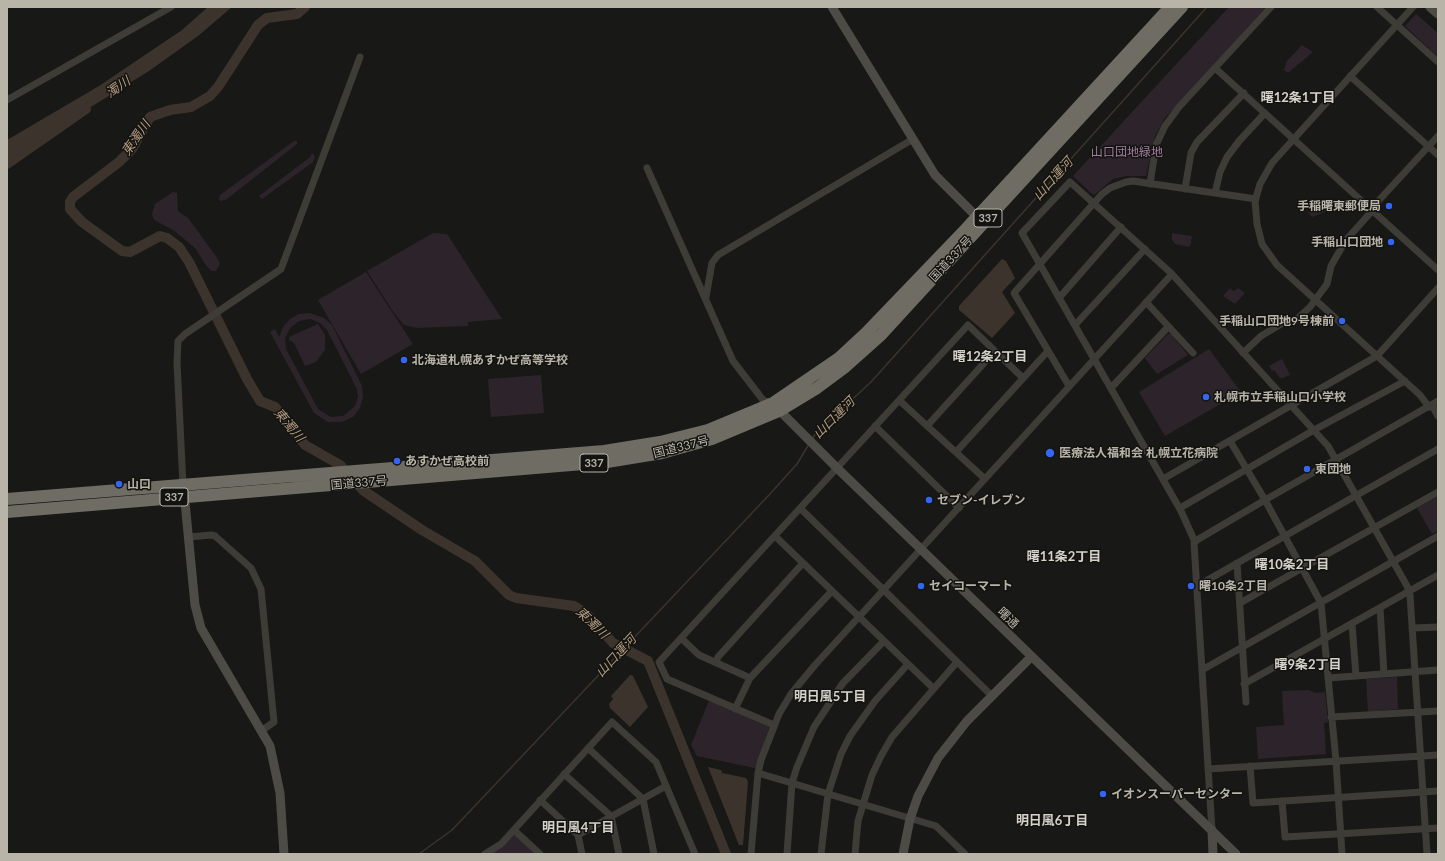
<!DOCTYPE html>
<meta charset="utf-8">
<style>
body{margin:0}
#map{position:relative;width:1445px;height:861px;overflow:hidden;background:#181816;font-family:Lato,sans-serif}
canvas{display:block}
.frame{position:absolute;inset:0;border:8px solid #b8b4a8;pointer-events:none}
</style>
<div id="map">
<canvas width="1445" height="861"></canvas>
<div class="frame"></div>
</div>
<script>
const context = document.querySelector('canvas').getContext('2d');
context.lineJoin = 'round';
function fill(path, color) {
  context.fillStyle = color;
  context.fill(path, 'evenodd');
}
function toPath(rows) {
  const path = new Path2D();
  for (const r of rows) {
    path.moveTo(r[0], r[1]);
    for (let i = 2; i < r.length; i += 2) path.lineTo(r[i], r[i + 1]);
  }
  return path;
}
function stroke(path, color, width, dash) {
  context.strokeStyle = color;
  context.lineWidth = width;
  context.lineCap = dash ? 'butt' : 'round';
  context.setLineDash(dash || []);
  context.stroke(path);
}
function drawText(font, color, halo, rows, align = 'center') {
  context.font = font + ' Lato,"Noto Sans JP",sans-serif';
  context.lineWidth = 3;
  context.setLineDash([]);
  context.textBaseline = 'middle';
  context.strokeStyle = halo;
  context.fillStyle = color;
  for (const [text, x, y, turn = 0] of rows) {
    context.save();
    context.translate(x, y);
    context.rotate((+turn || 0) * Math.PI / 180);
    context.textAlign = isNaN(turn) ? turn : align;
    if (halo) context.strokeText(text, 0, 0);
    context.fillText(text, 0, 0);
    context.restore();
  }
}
fill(toPath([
 [1229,7,1266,7,1165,118,1155,136,1146,176,1126,176,1113,179,1094,195,1091,193,1073,176],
 [1416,14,1438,33,1438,57,1405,26],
 [1302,45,1313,52,1288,73,1284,70,1287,61],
 [294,141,297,141,297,144,227,199,221,201,219,200,220,195],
 [312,153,315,157,313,162,262,199,259,196,310,157],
 [173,192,177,193,178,211,188,218,218,259,220,264,216,271,211,271,205,264,195,248,183,238,173,230,154,220,152,214,155,204],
 [1315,200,1324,202,1325,212,1312,217,1308,212,1310,211,1311,203],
 [433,233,447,234,502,319,468,322,468,326,417,328,404,325,394,313,367,271],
 [1172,233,1192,236,1190,247,1175,244,1172,240],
 [366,272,413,344,361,374,318,300],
 [1230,288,1234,291,1238,288,1245,293,1235,304,1223,296],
 [310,313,324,318,332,325,362,386,363,397,360,408,353,417,342,422,328,422,314,413,270,332,275,329,279,337,283,327,290,319,299,314],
 [310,319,320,323,327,330,357,389,358,397,355,406,343,416,331,417,318,409,286,349,285,338,290,328,299,321],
 [318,324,325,335,325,350,316,362,305,366,294,343,289,340,289,337],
 [1168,334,1171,334,1188,355,1157,374,1145,358],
 [1209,349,1241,392,1165,436,1139,392],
 [1282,359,1290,375,1283,378,1280,378,1274,370,1272,371,1269,366],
 [541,375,544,413,491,417,488,379],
 [1438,496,1438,531,1432,534,1417,508],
 [1397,677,1398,709,1368,712,1366,679],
 [1309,690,1315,693,1325,692,1328,722,1324,723,1326,754,1258,759,1256,727,1284,725,1282,691],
 [710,698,774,725,759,769,697,756,691,745],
 [514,832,535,854,492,854,491,853]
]), '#2d242b');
fill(toPath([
 [208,7,232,7,198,36,149,71,7,159,7,140,99,86,182,30],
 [1002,259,1006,261,1015,278,1002,292,1015,313,992,338,959,310,959,306],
 [630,675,633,676,648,707,630,727,610,708,609,704,613,699,611,696],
 [708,767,721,770,722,773,746,778,748,782,743,845,739,845]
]), '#3c342c');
stroke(toPath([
 [812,439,816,433,871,382,1207,7],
 [419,854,452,830,489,791,769,495,797,464,809,444]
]), '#3c342c', 1.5);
stroke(toPath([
 [305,7,297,14,267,18,258,25,218,87,210,96,191,107,170,110,150,117,132,149,119,162,73,197,70,202,70,209,82,222,122,251,130,252,160,236,167,238,179,247,189,262,247,379,260,401,275,407,305,445,340,465,364,491,422,530,475,561,509,595,516,598,574,606,588,615,613,643,648,661,726,854],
 [7,164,86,109]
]), '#3c342c', 10);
stroke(toPath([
 [1377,7,1438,62],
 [1413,7,1272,163,1260,184,1255,201,1257,224,1262,244,1277,265,1420,395,1429,407],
 [1215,68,1438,270],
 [1350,76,1438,155],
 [7,100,171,7],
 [647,168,733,361,763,400,772,403],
 [1150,184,1156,145,1165,126,1179,107,1271,7],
 [1185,189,1191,153,1197,142,1244,93],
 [1215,193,1220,172,1227,157,1240,140,1265,113],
 [1371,209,1438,136],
 [706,297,712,263,718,255,913,139],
 [1059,298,1121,227],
 [1146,302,1193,353],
 [1075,325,1145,249],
 [1243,353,1261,336,1281,324,1296,320,1310,307,1327,284,1331,266,1346,240,1372,211],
 [1069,386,1014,293,1102,194,1110,188,1126,182,1133,181,1256,199],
 [1111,388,1168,327],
 [900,401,985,479],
 [1432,405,1438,416],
 [875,426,959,508],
 [927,426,995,351],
 [1230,441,1265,500,1321,603,1336,761,1342,854],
 [956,452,1048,351],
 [1163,479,1377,356,1438,288],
 [183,485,177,363,178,341,185,334,281,269,360,57],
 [1180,508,1314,430,1405,381],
 [801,509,992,696],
 [189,537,211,535,215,536,251,568,261,589,274,722,261,731],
 [776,537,933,688],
 [1195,542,1181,511,1022,233,1070,182,1171,273,1328,446,1407,586,1410,595,1427,854],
 [1237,563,1246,702],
 [1197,586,1438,449],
 [1240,603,1438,492],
 [1380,608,1384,674],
 [1352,624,1356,676],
 [1412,628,1438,627],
 [681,638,699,655,750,678],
 [716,662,718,657,803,563],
 [1202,670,1438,536],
 [1328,678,1438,670],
 [1244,684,1438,575],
 [735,709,750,678,832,591],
 [1331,717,1438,711],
 [774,725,667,679,659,662,968,325,1023,378],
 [588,748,643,799,654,854],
 [1250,766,1253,803,1438,791],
 [1208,769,1438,755],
 [758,773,936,826,965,854],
 [564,774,611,816,619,854],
 [540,800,578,835,582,854],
 [1282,801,1285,837,1438,828],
 [514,830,540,854],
 [1212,830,1194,543,1197,540,1265,500,1438,401],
 [578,835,666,786],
 [485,854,501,844,612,722,656,762,695,854],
 [751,854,758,773,761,760,779,714,791,694,815,665,1172,274],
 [787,854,792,783,797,767,814,727,843,683,884,641],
 [821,854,828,794,841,754,850,736,875,701,908,664],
 [855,854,858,821,872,775,881,756,892,737,957,662]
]), '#3d3c37', 7);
stroke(toPath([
 [832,7,935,175,981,221],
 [1430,7,1438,14],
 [775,406,837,468,1236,854],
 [184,492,195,605,201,628,270,746,280,793,284,854],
 [1212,830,1213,854],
 [903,854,910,819,918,796,938,758,967,721,1031,657]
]), '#4d4b45', 9);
stroke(toPath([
 [7,499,604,451,660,442,708,430,773,403,839,358,866,333,964,231,1170,7],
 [7,512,607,462,662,453,712,439,779,411,817,388,844,368,881,335,1182,7]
]), '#6e6c63', 12);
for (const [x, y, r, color] of [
 [1389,206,4,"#3466f2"],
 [1391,242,4,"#3466f2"],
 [1342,321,4,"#3466f2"],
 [404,360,4,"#3466f2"],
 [1206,397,4,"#3466f2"],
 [1050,453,5,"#3466f2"],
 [397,461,4,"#3466f2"],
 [1307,469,4,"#3466f2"],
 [119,484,4,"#3466f2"],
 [929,500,4,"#3466f2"],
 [921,586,4,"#3466f2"],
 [1191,586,4,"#3466f2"],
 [1103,794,4,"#3466f2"]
]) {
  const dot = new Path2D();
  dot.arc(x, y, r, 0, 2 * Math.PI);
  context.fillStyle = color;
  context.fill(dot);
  stroke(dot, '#131311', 1.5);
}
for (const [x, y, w] of [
 [988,218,28],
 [594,463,28],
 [174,497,28]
]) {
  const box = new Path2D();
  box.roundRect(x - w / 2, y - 9, w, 18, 3);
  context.fillStyle = '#131311';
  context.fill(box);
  stroke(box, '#b8b4a8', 1);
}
drawText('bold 11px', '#b8b4a8', null, [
 ["337",988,218],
 ["337",594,463],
 ["337",174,497]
]);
drawText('12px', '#a37f9e', '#131311', [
 ["山口団地緑地",1127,152]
]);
drawText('bold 12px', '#b8b4a8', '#131311', [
 ["手稲曙東郵便局",1381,206,"right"],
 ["手稲山口団地",1383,242,"right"],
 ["手稲山口団地9号棟前",1334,321,"right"],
 ["北海道札幌あすかぜ高等学校",412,360],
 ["札幌市立手稲山口小学校",1214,397],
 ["医療法人福和会 札幌立花病院",1059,453],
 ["あすかぜ高校前",405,461],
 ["東団地",1315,469],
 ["山口",127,484],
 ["セブン-イレブン",937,500],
 ["セイコーマート",929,586],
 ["曙10条2丁目",1199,586],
 ["イオンスーパーセンター",1111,794]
], 'left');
drawText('12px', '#b8b4a8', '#131311', [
 ["国道337号",951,259,-47],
 ["国道337号",681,447,-14],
 ["国道337号",359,483,-5],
 ["曙通",1008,618,44]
]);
drawText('italic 13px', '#b39b7f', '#131311', [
 ["濁川",118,87,-35],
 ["東濁川",136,138,-55],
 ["山口運河",1053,179,-48],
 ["山口運河",834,418,-45],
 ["東濁川",289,425,50],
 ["東濁川",592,623,44],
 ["山口運河",616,656,-47]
]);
drawText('bold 13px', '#d4d2c9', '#131311', [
 ["曙12条1丁目",1298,98],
 ["曙12条2丁目",990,357],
 ["曙11条2丁目",1064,557],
 ["曙10条2丁目",1292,565],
 ["曙9条2丁目",1308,665],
 ["明日風5丁目",830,697],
 ["明日風6丁目",1052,821],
 ["明日風4丁目",578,828]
]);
</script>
